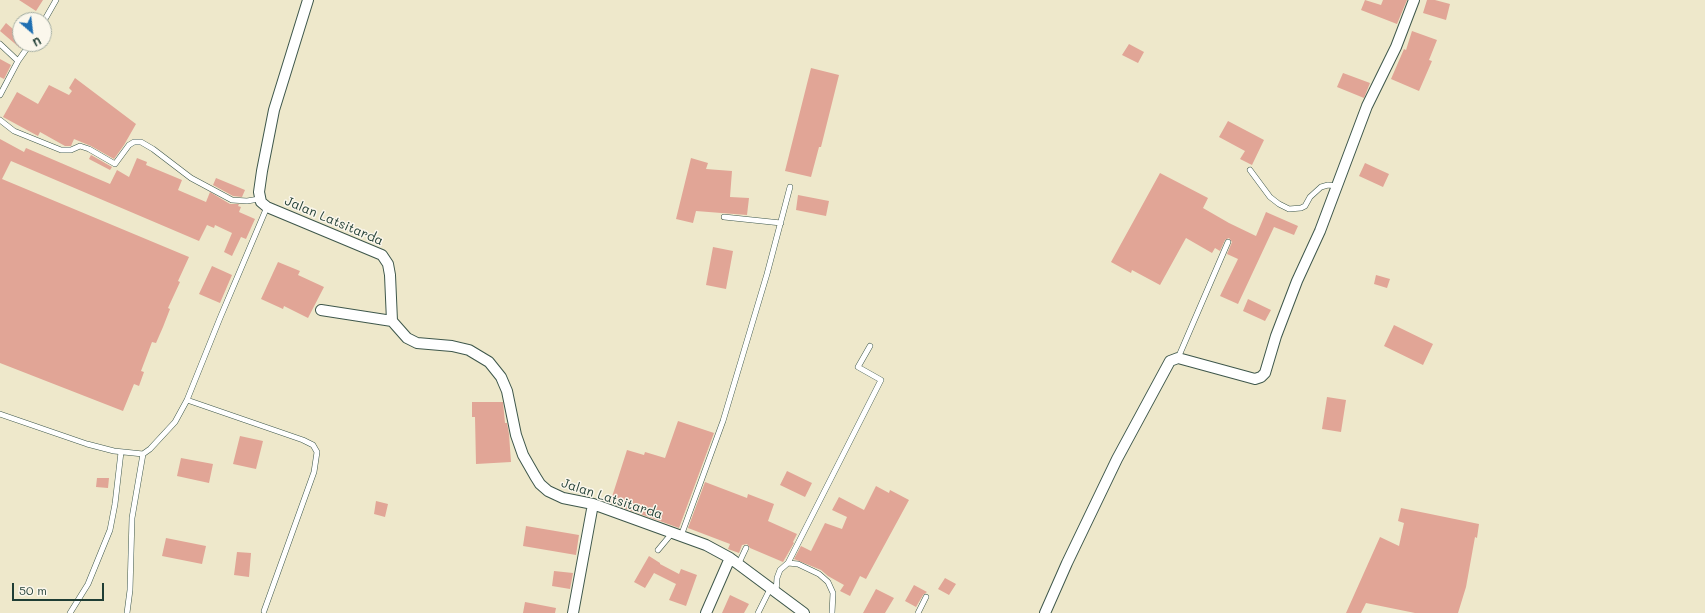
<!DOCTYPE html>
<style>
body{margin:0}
#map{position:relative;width:1705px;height:613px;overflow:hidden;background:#eee8cb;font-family:Mali,sans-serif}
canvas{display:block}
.north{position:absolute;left:12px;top:12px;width:40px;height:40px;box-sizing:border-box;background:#fbf7ec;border:1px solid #a3ada2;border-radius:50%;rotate:152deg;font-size:11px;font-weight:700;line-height:16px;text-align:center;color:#1f3d34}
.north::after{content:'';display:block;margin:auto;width:14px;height:18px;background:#1f6fb2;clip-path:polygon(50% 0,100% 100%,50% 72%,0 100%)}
.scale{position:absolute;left:12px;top:583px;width:92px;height:18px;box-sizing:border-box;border:2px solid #1f3d34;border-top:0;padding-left:5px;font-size:12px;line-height:14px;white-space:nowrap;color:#1f3d34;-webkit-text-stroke:3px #fbf7ec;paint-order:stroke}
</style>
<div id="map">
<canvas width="1705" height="613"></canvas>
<div class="north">U</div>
<div class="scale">50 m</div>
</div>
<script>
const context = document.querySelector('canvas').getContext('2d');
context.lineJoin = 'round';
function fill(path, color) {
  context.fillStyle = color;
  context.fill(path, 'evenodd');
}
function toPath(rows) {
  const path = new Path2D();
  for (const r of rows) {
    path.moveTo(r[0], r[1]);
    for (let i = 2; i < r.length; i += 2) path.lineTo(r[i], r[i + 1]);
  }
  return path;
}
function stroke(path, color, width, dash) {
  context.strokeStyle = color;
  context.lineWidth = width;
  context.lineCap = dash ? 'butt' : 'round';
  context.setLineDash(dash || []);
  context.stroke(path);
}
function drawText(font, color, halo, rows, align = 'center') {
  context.font = font + ' Mali,sans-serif';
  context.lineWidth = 3;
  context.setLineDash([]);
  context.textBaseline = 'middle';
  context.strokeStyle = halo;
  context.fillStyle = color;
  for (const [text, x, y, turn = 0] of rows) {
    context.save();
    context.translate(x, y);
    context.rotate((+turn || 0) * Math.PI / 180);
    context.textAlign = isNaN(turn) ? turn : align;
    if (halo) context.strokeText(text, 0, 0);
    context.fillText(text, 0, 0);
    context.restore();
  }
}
fill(toPath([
 [19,0,43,0,36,11],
 [1365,0,1381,5,1383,0,1407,0,1397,24,1361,10],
 [1427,0,1435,0,1450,4,1446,20,1423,13],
 [6,23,20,35,20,48,0,31],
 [1412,31,1437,40,1429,60,1432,61,1419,91,1391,79,1404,49,1406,50],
 [1129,44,1144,52,1138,63,1122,55],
 [0,59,11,65,4,79,0,77],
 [811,68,839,75,821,147,819,147,811,177,785,171],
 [1343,73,1370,83,1364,98,1337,87],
 [75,78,136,124,124,145,114,159,91,146,74,139,71,146,65,146,40,132,38,136,3,117,17,92,38,104,49,85,69,95,72,91,69,88],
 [1228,121,1264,140,1252,165,1240,159,1245,151,1219,137],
 [0,139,24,152,26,148,110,184,117,170,129,177,137,158,147,162,146,165,182,180,178,190,206,202,210,192,230,204,239,204,238,206,241,207,239,212,255,219,246,239,241,237,232,256,224,252,232,233,215,225,214,228,207,225,199,241,11,161,2,179,189,257,178,281,180,282,168,308,170,309,163,327,156,343,152,342,141,371,144,372,139,386,134,384,123,411,0,363],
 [91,155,112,167,110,170,89,159],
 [691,158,708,163,706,169,732,171,730,197,749,198,747,215,696,211,693,223,676,219],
 [1365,163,1389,174,1383,187,1359,176],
 [1160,173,1208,198,1203,208,1229,223,1256,236,1266,212,1298,226,1294,235,1274,227,1238,304,1220,296,1238,259,1227,254,1232,242,1229,238,1225,240,1220,251,1215,248,1212,253,1186,238,1160,285,1132,270,1131,273,1111,262],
 [216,178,245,190,242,197,233,196,213,185],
 [798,195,829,201,826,216,796,210],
 [713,247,733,251,726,289,706,285],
 [278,262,300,271,298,275,324,287,308,318,284,306,283,309,261,299],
 [212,266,232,275,220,303,199,294],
 [1376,275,1390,279,1387,288,1374,284],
 [1248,299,1271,310,1265,321,1243,311],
 [1394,325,1433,344,1423,365,1384,346],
 [1327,397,1346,400,1341,432,1322,429],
 [472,402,503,402,505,423,507,423,509,434,511,462,476,464,475,417,472,417],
 [678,421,714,433,679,528,610,503,627,450,644,455,645,452,665,458],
 [240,436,263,441,256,469,233,464],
 [181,458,213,464,209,483,177,476],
 [787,471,812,483,805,497,780,485],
 [97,478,109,478,108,488,96,487],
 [705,482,747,498,748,494,774,504,768,521,797,534,793,542,794,543,783,562,750,548,747,544,742,545,739,553,728,549,730,544,688,528],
 [876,486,889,493,890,490,909,500,866,579,860,576,850,596,840,591,844,585,828,576,821,570,794,559,801,546,811,551,825,523,842,529,847,517,832,510,839,497,864,510],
 [376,501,388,504,385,517,374,514],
 [1401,508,1479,524,1477,538,1475,537,1466,587,1458,613,1415,613,1366,603,1361,613,1346,613,1380,537,1399,546,1404,523,1398,521],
 [526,526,579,535,576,555,523,546],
 [166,538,206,546,202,564,162,556],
 [237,552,251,553,249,577,234,575],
 [649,556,660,563,660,564,679,574,681,569,697,575,686,606,669,600,676,584,654,573,645,588,634,582],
 [554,571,573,573,570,589,552,586],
 [945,578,956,584,949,595,938,589],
 [914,585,927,592,923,595,916,607,905,601],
 [876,589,894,598,885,613,863,613],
 [730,595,749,604,744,613,722,613],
 [525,602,556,608,555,613,523,613]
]), '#e1a596');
const service = toPath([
 [44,21,56,0],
 [0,44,18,61],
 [0,95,18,61,30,44],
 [0,120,14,131,61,150,71,150,80,146,89,149,115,164,129,145,134,142,141,142,153,149,191,178,232,200,247,201,259,199],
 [1250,170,1270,197,1279,204,1289,209,1301,208,1305,206,1310,197,1321,187,1328,185,1337,186],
 [724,217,781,223],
 [1178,358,1228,242],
 [187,400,303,440,313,445,317,452,314,472,264,611],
 [0,414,87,444,114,451,143,454,150,449,175,422,187,400,220,318,267,207],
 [681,536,723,421,767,274,790,187],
 [658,550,673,532],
 [788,563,881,380,858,367,870,346],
 [738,565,746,548],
 [776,592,777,578,780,570,788,563,798,564,819,574,828,582,833,593,832,613],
 [70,613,88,584,110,530,115,504,121,452],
 [127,613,130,590,132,518,143,454],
 [758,613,770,589],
 [918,613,926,597]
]);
const minor = toPath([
 [308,0,274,110,262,171,259,192,261,202,267,207,382,255,388,264,390,275,392,321,407,338,417,343,452,346,469,350,489,362,501,377,507,391,516,435,523,455,535,476,540,484,548,491,563,498,593,504,706,545,730,558,804,613],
 [321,310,392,321],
 [573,613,593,504],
 [706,613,730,558],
 [1045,613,1067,563,1117,459,1170,361,1178,358,1255,379,1261,377,1265,373,1276,336,1297,281,1320,231,1367,106,1396,47,1414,0]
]);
stroke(service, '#3e574b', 6);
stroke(minor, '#3e574b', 12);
stroke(service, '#fff', 5);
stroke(minor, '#fff', 10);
drawText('13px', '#1f3d34', '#fbf7ec', [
 ["Jalan Latsitarda",334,221,23],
 ["Jalan Latsitarda",612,499,18]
]);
</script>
